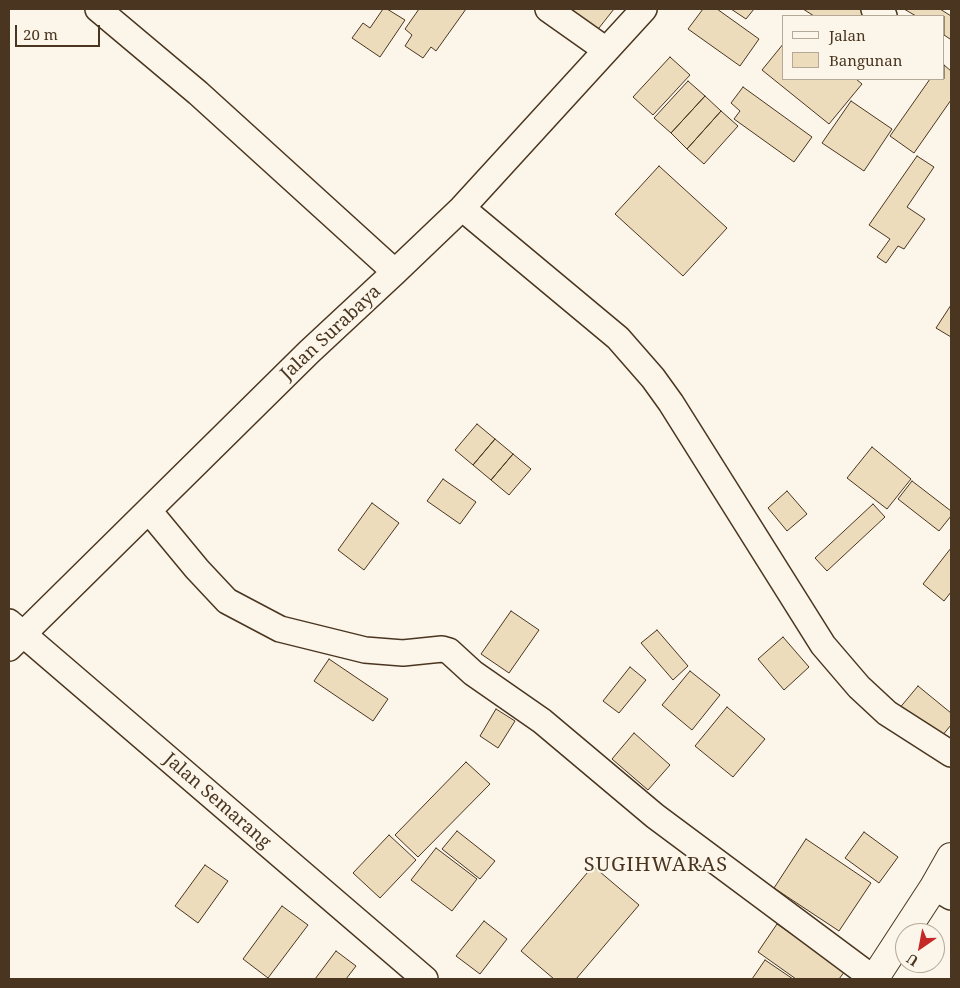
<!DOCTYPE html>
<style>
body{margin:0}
#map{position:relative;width:960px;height:988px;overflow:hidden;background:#fbf6e9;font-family:"Noto Serif",serif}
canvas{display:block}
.frame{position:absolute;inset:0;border:10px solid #4a3520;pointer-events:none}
.legend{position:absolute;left:782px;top:15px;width:162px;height:65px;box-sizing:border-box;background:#fbf6e9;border:1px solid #b4a999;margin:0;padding:6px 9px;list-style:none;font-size:15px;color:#4a3520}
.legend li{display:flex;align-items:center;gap:10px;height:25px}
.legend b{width:25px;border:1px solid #b4a999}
.north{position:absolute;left:895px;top:923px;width:50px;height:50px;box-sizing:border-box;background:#fbf6e9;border:1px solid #b4a999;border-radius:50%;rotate:213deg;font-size:14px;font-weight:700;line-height:20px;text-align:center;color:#4a3520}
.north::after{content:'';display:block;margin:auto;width:18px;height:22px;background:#c62828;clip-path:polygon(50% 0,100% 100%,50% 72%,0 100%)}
.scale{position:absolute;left:15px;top:25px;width:85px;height:22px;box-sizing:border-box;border:2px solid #4a3520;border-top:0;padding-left:6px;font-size:15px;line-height:18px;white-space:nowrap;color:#4a3520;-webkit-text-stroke:4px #fbf6e9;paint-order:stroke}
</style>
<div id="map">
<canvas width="960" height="988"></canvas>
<div class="frame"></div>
<ul class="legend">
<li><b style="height:6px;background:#fbf6e9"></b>Jalan</li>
<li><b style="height:14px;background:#ecdcbc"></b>Bangunan</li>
</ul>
<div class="north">U</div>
<div class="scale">20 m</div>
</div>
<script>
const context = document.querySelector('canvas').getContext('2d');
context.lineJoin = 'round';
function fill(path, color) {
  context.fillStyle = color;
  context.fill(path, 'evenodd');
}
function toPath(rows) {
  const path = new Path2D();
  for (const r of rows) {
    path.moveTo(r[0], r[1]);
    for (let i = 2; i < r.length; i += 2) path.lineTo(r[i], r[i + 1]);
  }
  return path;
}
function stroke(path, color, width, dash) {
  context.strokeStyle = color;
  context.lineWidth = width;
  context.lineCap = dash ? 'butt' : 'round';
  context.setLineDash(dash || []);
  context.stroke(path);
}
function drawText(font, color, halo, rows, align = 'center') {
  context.font = font + ' "Noto Serif",serif';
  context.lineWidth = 4;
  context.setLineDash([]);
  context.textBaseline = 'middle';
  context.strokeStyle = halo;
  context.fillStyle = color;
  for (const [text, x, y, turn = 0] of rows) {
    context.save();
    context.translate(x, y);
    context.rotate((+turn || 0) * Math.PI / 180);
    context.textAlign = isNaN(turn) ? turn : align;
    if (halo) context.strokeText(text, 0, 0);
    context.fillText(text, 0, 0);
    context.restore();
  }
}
const building = toPath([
 [383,9,387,9,405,20,380,57,352,38,363,23,370,28,383,9],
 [419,9,466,9,436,51,431,47,423,58,405,46,412,35,405,29,419,9],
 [571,9,614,9,595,33,568,13,571,9],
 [703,9,717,9,759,39,740,66,688,29,703,9],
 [731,9,754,9,746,19,731,9],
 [803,9,871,9,875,16,814,16,803,9],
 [904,9,940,9,951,16,951,38,950,39,944,35,944,16,916,16,904,9],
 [784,43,784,79,856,79,862,84,829,124,762,70,784,43],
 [670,57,690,75,653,115,633,97,670,57],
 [944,65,951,71,951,100,914,153,890,136,930,79,944,79,944,65],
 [688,81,705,96,671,133,654,118,688,81],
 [743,87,812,137,794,162,734,119,740,111,731,103,743,87],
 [705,96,721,111,687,149,671,133,705,96],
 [851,101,892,129,864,171,822,143,851,101],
 [721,111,738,126,704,164,687,149,721,111],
 [917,156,934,167,907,207,925,219,904,249,898,246,886,263,877,257,890,239,869,225,917,156],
 [659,166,727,228,683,276,615,214,659,166],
 [951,305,951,337,936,328,951,305],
 [477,424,495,439,473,465,455,450,477,424],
 [495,439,513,454,491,480,473,465,495,439],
 [872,447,911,479,887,509,847,478,872,447],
 [513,454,531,469,509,495,491,480,513,454],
 [443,479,476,502,460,524,427,501,443,479],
 [912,481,951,511,951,516,939,531,898,499,912,481],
 [787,491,807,514,787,531,768,508,787,491],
 [372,503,399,523,364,570,338,550,372,503],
 [873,504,885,517,827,571,815,558,873,504],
 [951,548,951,592,944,601,923,584,951,548],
 [511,611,539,630,509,673,481,654,511,611],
 [657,630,688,666,673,680,641,643,657,630],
 [783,637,809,667,784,690,758,659,783,637],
 [329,659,388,699,373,721,314,681,329,659],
 [630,667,646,680,619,713,603,701,630,667],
 [690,671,720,695,692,730,662,705,690,671],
 [918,686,951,713,951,725,937,742,898,710,918,686],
 [727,707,765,739,733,777,695,746,727,707],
 [496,709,515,721,498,748,480,736,496,709],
 [634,733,670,765,648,790,612,759,634,733],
 [466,762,490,784,418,857,395,835,466,762],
 [457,831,495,861,480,879,442,849,457,831],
 [864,832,898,857,879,883,845,858,864,832],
 [389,835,416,860,380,898,353,873,389,835],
 [806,839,871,883,839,931,774,888,806,839],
 [436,848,477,879,452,911,411,880,436,848],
 [205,865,228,881,198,923,175,906,205,865],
 [593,866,639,905,576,979,554,979,521,951,593,866],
 [282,906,308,925,268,978,243,959,282,906],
 [484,921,507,939,480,974,456,956,484,921],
 [777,924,845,971,839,979,796,979,758,952,777,924],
 [336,951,356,966,346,979,315,979,336,951],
 [765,960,793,979,752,979,765,960]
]);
fill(building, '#ecdcbc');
stroke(building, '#4a3520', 1);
const street = toPath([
 [98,9,198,93,395,272],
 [548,9,606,50],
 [874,9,884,16],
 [462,208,618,338,653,378,671,403,823,645,859,687,887,713,951,754],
 [149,511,197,569,227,601,280,629,365,650,403,653,442,649,449,651,473,673,542,721,655,816,874,979],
 [9,622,425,979],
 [9,648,309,352,395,272,462,208,644,9],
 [934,887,951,897]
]);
const primary = toPath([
 [874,979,934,887,951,857]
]);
stroke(street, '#4a3520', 28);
stroke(primary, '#4a3520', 30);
stroke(street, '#fbf6e9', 25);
stroke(primary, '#fbf6e9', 28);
drawText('18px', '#4a3520', '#fbf6e9', [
 ["Jalan Surabaya",331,333,-43],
 ["Jalan Semarang",217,801,41]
]);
context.letterSpacing = '1px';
drawText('20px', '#4a3520', '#fbf6e9', [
 ["SUGIHWARAS",656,865]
]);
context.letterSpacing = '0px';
</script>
